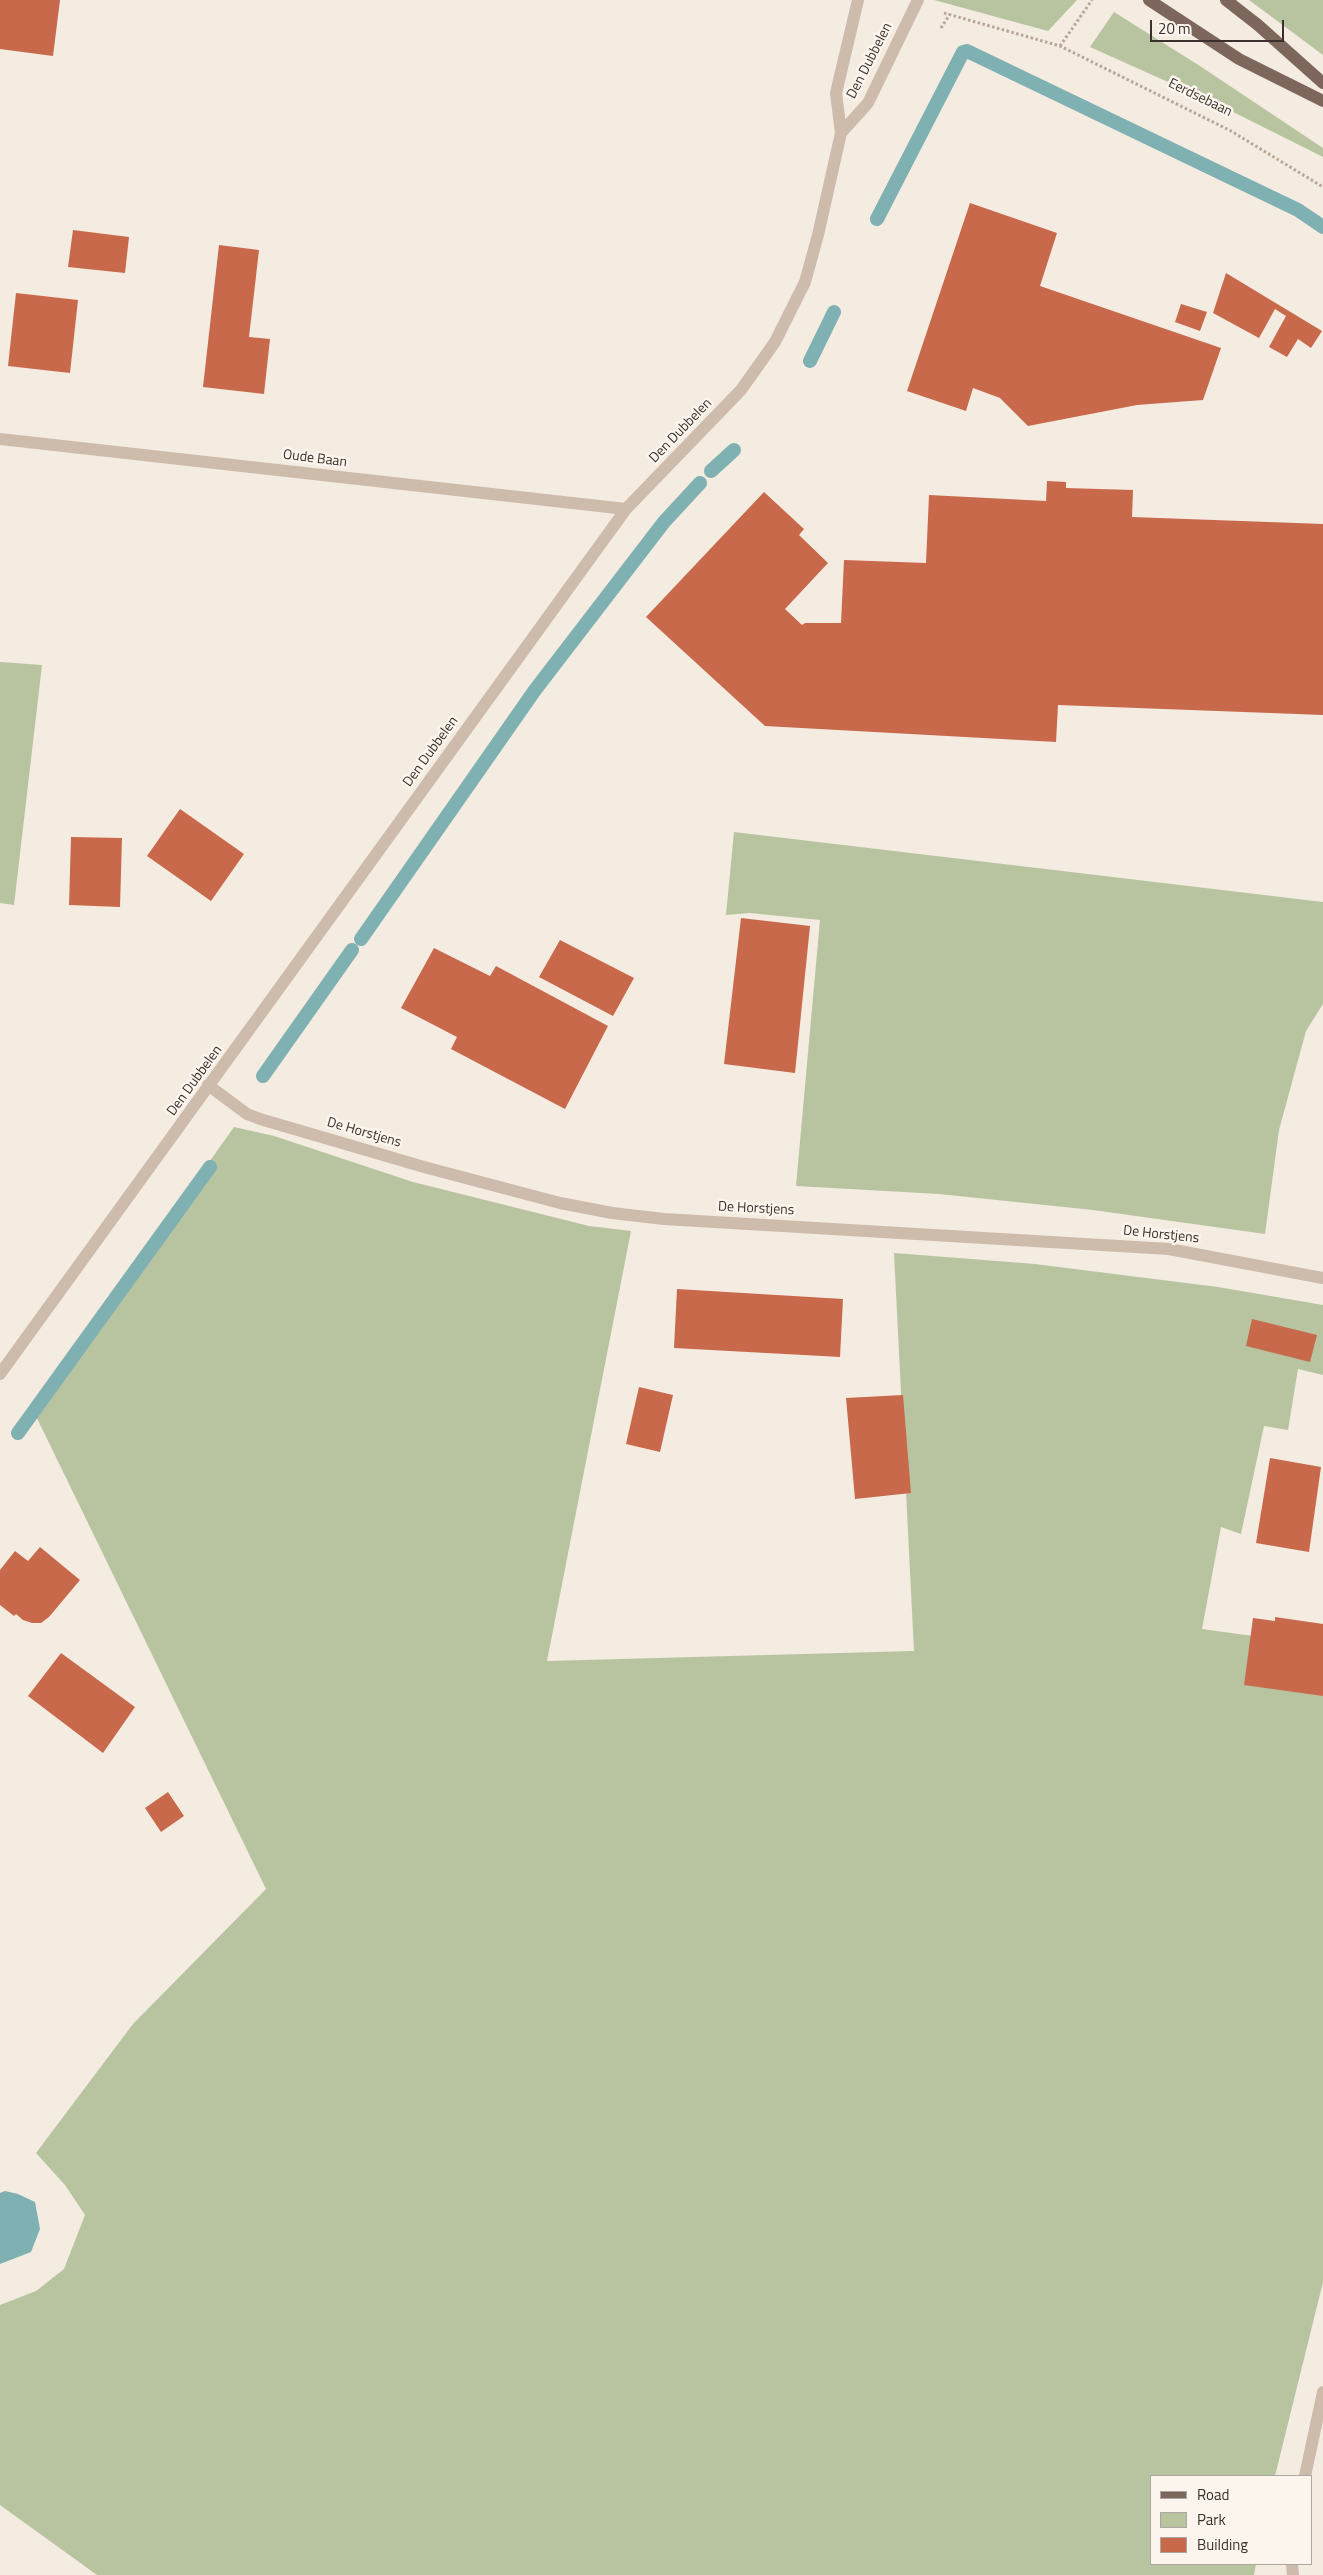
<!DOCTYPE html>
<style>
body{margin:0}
#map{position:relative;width:1323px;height:2575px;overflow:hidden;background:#f4ebe1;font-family:"Titillium Web",sans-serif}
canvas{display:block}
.legend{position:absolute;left:1150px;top:2475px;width:162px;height:90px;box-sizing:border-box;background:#fbf5ee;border:1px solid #aea6a0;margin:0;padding:6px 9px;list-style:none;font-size:15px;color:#3b302b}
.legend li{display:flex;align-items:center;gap:10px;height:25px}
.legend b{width:25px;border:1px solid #aea6a0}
.scale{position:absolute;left:1150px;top:20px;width:134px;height:22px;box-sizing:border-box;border:2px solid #3b302b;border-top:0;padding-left:6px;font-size:15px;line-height:18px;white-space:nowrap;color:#3b302b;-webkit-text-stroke:4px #fbf5ee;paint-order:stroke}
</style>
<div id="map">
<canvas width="1323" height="2575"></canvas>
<ul class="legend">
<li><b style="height:6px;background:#7d675c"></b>Road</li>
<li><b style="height:14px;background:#b8c4a0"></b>Park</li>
<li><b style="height:14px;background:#c8694b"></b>Building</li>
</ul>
<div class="scale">20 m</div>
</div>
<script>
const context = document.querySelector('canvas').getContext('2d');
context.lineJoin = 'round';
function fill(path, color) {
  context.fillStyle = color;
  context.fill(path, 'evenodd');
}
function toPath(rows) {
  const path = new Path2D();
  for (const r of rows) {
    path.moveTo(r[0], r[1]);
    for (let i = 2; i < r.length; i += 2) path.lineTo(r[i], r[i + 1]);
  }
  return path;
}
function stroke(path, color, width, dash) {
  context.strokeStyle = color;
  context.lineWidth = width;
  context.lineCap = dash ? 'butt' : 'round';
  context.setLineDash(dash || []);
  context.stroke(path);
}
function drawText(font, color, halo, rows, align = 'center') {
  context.font = font + ' "Titillium Web",sans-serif';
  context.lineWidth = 5;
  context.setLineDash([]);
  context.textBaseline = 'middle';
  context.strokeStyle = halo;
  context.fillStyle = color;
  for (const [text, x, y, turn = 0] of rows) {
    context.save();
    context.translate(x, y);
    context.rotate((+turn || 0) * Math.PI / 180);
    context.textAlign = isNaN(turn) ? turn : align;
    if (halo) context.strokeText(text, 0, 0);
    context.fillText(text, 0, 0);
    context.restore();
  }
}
fill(toPath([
 [934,0,1077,0,1048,31],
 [1249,0,1323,0,1323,55],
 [1114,12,1200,66,1323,148,1323,157,1217,104,1090,47],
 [0,662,42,665,14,905,0,903],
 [734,832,1323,902,1323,1004,1306,1031,1279,1130,1265,1234,1093,1210,939,1194,796,1186,820,920,750,913,726,915],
 [234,1127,274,1136,413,1182,589,1226,631,1231,547,1661,914,1651,894,1253,1035,1264,1218,1287,1323,1305,1323,1375,1298,1369,1288,1430,1264,1426,1241,1534,1221,1527,1202,1629,1275,1639,1323,1671,1323,2282,1275,2476,1152,2476,1152,2564,1256,2564,1254,2575,97,2575,0,2505,0,2305,36,2291,64,2269,85,2215,65,2185,36,2153,133,2024,266,1889,33,1410]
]), '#b8c4a0');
fill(toPath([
 [5,2191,18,2194,35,2202,40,2229,31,2252,0,2264,0,2193]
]), '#7fb0b2');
stroke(toPath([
 [877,219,963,52,967,51,1298,210,1323,227],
 [810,361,834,312],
 [711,471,734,450],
 [361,939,535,690,664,522,700,483],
 [263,1076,352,950],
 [18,1433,210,1167]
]), '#7fb0b2', 14);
fill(toPath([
 [0,0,60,0,53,56,0,49],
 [970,203,1057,233,1040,286,1221,348,1203,400,1137,405,1028,426,1000,398,973,388,966,411,907,391],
 [73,230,129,237,125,273,68,267],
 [219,245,259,250,249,337,270,339,264,394,203,387],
 [1226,273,1322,331,1311,348,1298,339,1287,357,1269,347,1286,316,1275,309,1259,338,1213,313],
 [16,293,78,300,70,373,8,366],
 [1181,304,1207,312,1200,331,1175,322],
 [1047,481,1066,482,1066,488,1133,490,1132,517,1323,524,1323,715,1058,705,1056,742,765,726,646,617,764,492,804,529,799,535,828,563,785,609,802,625,805,623,841,623,844,560,926,563,929,495,1046,501],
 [180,809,244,854,211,901,147,856],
 [71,837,122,838,120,907,69,905],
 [741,918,810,926,795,1073,724,1064],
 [560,940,634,978,613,1016,539,977],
 [434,948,490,976,496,966,608,1026,565,1109,451,1049,457,1037,401,1008],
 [677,1289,843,1299,840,1357,674,1348],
 [1252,1319,1317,1335,1310,1362,1246,1346],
 [639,1387,673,1395,660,1452,626,1444],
 [903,1395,911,1493,855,1499,846,1398],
 [1270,1458,1321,1467,1309,1552,1256,1543],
 [40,1547,80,1580,49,1617,41,1623,32,1623,23,1620,16,1614,14,1616,0,1605,0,1570,15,1551,28,1561],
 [1275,1617,1323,1624,1323,1696,1244,1685,1253,1618,1275,1621],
 [61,1653,135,1707,103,1753,28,1696],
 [168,1792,184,1816,161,1832,145,1808]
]), '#c8694b');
stroke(toPath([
 [944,13,1060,46,1231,131,1323,187],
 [941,28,950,14],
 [1060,46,1092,0]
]), '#b9a596', 3, [2.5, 2.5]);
stroke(toPath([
 [841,133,868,103,918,0],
 [0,439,626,509],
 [208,1085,247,1114,260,1119,424,1167,560,1203,612,1213,664,1219,1169,1249,1323,1278],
 [0,1374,626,509,741,390,775,342,805,282,818,235,841,133,836,93,858,0],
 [1305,2476,1323,2392],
 [1292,2564,1293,2575]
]), '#cdbbac', 12);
stroke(toPath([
 [1149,0,1239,59,1323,101],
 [1226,0,1258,25,1323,83]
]), '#7d675c', 12);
drawText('14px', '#3b302b', '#fbf5ee', [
 ["Den Dubbelen",870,61,-63],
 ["Eerdsebaan",1200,98,26],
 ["Den Dubbelen",681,431,-46],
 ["Oude Baan",315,459,7],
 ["Den Dubbelen",431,752,-54],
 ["Den Dubbelen",195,1081,-54],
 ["De Horstjens",364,1133,16],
 ["De Horstjens",756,1209,3],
 ["De Horstjens",1161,1235,6]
]);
</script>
